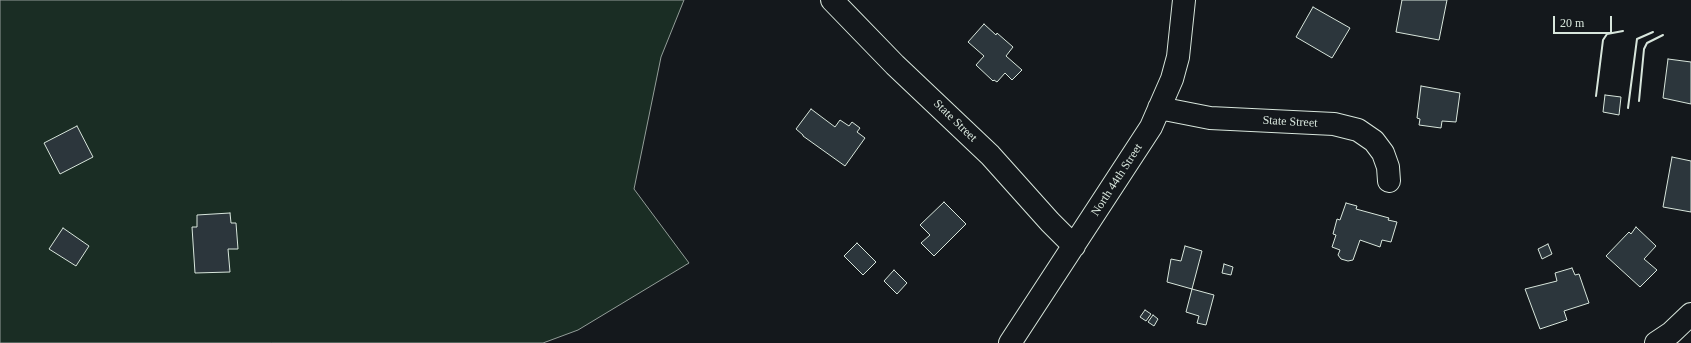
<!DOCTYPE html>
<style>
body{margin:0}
#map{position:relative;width:1691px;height:343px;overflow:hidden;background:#14181c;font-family:"Times New Roman",serif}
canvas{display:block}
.scale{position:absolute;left:1553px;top:16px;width:59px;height:18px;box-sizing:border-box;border:2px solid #d8e6dc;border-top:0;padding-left:5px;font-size:12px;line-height:14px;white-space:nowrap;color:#d8e6dc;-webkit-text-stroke:3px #14181c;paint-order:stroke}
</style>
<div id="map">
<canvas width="1691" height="343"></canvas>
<div class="scale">20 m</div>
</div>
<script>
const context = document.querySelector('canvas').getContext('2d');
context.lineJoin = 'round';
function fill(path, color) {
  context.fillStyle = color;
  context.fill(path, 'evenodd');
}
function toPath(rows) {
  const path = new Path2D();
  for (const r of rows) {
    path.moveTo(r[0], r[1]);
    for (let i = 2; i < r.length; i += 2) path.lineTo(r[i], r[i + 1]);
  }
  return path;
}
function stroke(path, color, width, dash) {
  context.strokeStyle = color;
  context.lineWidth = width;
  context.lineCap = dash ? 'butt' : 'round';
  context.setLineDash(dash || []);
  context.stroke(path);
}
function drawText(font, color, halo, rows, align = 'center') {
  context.font = font + ' "Times New Roman",serif';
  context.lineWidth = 3;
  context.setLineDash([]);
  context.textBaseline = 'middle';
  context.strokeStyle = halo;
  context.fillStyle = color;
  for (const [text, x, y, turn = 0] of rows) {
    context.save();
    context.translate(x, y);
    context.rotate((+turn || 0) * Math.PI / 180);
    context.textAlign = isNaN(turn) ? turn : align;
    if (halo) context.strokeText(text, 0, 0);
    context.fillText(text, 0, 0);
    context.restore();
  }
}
const green = toPath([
 [0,0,684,0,661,57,634,189,689,263,578,330,543,343,0,343,0,0]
]);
fill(green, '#1a2d24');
stroke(green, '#939e99', 1);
const building = toPath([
 [1402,0,1447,0,1439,40,1396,32,1402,0],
 [1313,7,1350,28,1332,58,1296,37,1313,7],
 [984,24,996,35,997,33,1013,47,1006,56,1022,70,1012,80,1005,73,997,82,994,80,993,81,976,65,984,56,968,42,984,24],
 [1668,59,1691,62,1691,104,1663,98,1668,59],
 [1421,86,1460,93,1456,122,1442,121,1441,128,1419,125,1420,119,1417,118,1421,86],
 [1605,95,1621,97,1619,115,1603,112,1605,95],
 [811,109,835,127,840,120,849,126,852,122,860,128,857,132,865,138,845,166,803,136,803,135,796,129,811,109],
 [77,126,93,157,60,174,44,143,77,126],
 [1672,157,1691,161,1691,212,1663,207,1672,157],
 [944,202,966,224,934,256,921,243,930,235,920,225,944,202],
 [1346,203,1357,206,1356,209,1389,218,1388,220,1397,222,1391,242,1382,240,1380,247,1360,240,1353,260,1348,261,1341,259,1338,255,1340,250,1332,247,1336,235,1333,234,1337,219,1340,220,1346,203],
 [230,213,231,223,236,223,238,249,228,249,230,272,195,273,192,227,197,227,197,215,230,213],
 [1636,227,1656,246,1644,259,1657,270,1640,287,1606,256,1629,232,1631,234,1636,227],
 [63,228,89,246,76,266,49,249,63,228],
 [857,243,876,262,863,275,844,256,857,243],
 [1548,244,1552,254,1542,259,1538,249,1548,244],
 [1185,246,1202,251,1192,289,1167,282,1171,259,1181,261,1185,246],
 [1224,264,1233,267,1231,275,1222,273,1224,264],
 [1572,268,1575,275,1579,274,1589,303,1564,311,1567,320,1540,329,1525,289,1557,281,1555,273,1572,268],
 [894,270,907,283,897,294,884,281,894,270],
 [1192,289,1214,295,1206,325,1197,323,1199,316,1186,312,1192,289],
 [1145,310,1151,314,1146,321,1140,317,1145,310],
 [1153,315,1158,319,1154,326,1148,322,1153,315]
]);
fill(building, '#2c363c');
stroke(building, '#d8e6dc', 1);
const minor = toPath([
 [832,0,895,65,990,155,1050,222,1074,246],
 [1159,108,1210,118,1334,124,1358,130,1374,141,1383,153,1388,167,1389,181],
 [1010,343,1151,127,1172,79,1178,57,1184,0],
 [1656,343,1671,333,1691,314]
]);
stroke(minor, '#d8e6dc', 24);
stroke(minor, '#14181c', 22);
stroke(toPath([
 [1596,96,1603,40,1607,34,1623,31],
 [1639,101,1644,49,1647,43,1663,35],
 [1628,108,1637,39,1653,32]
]), '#d8e6dc', 2);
drawText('12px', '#d8e6dc', '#14181c', [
 ["State Street",955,121,44],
 ["State Street",1290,122,3],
 ["North 44th Street",1117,180,-57]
]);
</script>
